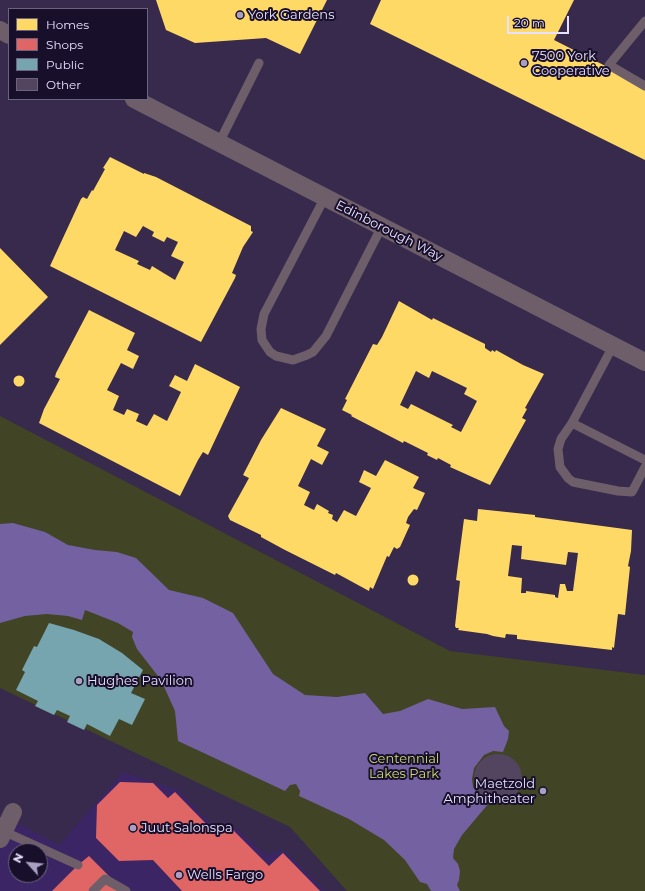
<!DOCTYPE html>
<style>
body{margin:0}
#map{position:relative;width:645px;height:891px;overflow:hidden;background:#372a4d;font-family:Montserrat,sans-serif}
canvas{display:block}
.legend{position:absolute;left:8px;top:8px;width:140px;height:92px;box-sizing:border-box;background:#180f2a;border:1px solid #6b637f;margin:0;padding:5px 7px;list-style:none;font-size:12px;color:#e7e0ff}
.legend li{display:flex;align-items:center;gap:8px;height:20px}
.legend b{width:20px;border:1px solid #6b637f}
.north{position:absolute;left:8px;top:843px;width:40px;height:40px;box-sizing:border-box;background:#180f2a;border:1px solid #6b637f;border-radius:50%;rotate:297deg;font-size:11px;font-weight:700;line-height:16px;text-align:center;color:#e7e0ff}
.north::after{content:'';display:block;margin:auto;width:14px;height:18px;background:#a9a0c1;clip-path:polygon(50% 0,100% 100%,50% 72%,0 100%)}
.scale{position:absolute;left:507px;top:16px;width:62px;height:18px;box-sizing:border-box;border:2px solid #e7e0ff;border-top:0;padding-left:5px;font-size:12px;line-height:14px;white-space:nowrap;color:#e7e0ff;-webkit-text-stroke:3px #180f2a;paint-order:stroke}
</style>
<div id="map">
<canvas width="645" height="891"></canvas>
<ul class="legend">
<li><b style="height:11px;background:#ffd966"></b>Homes</li>
<li><b style="height:11px;background:#e06666"></b>Shops</li>
<li><b style="height:11px;background:#76a5af"></b>Public</li>
<li><b style="height:11px;background:#534560"></b>Other</li>
</ul>
<div class="north">N</div>
<div class="scale">20 m</div>
</div>
<script>
const context = document.querySelector('canvas').getContext('2d');
context.lineJoin = 'round';
function fill(path, color) {
  context.fillStyle = color;
  context.fill(path, 'evenodd');
}
function toPath(rows) {
  const path = new Path2D();
  for (const r of rows) {
    if (r.length === 3) {
      path.moveTo(r[0] + r[2], r[1]);
      path.arc(r[0], r[1], r[2], 0, 2 * Math.PI);
      continue;
    }
    path.moveTo(r[0], r[1]);
    for (let i = 2; i < r.length; i += 2) path.lineTo(r[i], r[i + 1]);
  }
  return path;
}
function stroke(path, color, width, dash) {
  context.strokeStyle = color;
  context.lineWidth = width;
  context.lineCap = dash ? 'butt' : 'round';
  context.setLineDash(dash || []);
  context.stroke(path);
}
function drawText(font, color, halo, rows, align = 'center') {
  context.font = font + ' Montserrat,sans-serif';
  context.lineWidth = 4;
  context.setLineDash([]);
  context.textBaseline = 'middle';
  context.strokeStyle = halo;
  context.fillStyle = color;
  for (const [text, x, y, turn = 0] of rows) {
    context.save();
    context.translate(x, y);
    context.rotate((+turn || 0) * Math.PI / 180);
    context.textAlign = isNaN(turn) ? turn : align;
    if (halo) context.strokeText(text, 0, 0);
    context.fillText(text, 0, 0);
    context.restore();
  }
}
fill(toPath([
 [123,772,178,790,213,826,229,822,266,855,284,850,325,891,0,891,0,814,59,845],
 [16,851,40,851,40,875,16,875]
]), '#3c2565');
fill(toPath([
 [0,416,450,651,645,675,645,891,347,891,290,827,0,688]
]), '#414425');
fill(toPath([
 [13,523,45,532,68,545,95,550,117,552,136,558,169,590,203,598,233,613,273,674,305,695,337,697,365,693,383,714,400,711,428,699,462,709,495,707,504,726,509,731,508,739,503,752,493,751,484,755,474,768,472,779,473,787,482,800,489,803,462,835,454,849,453,858,458,864,460,871,459,880,457,885,460,891,431,891,427,884,420,882,405,860,384,840,349,819,299,796,300,791,296,784,290,785,285,791,178,741,175,711,161,680,137,649,132,637,133,632,118,623,85,610,82,620,68,616,47,614,25,616,0,623,0,524]
]), '#7461a1');
fill(toPath([
 [156,0,327,0,300,54,266,38,195,43,166,30],
 [381,0,574,0,554,40,645,86,645,160,370,24],
 [110,157,144,174,144,173,156,177,251,226,251,231,253,232,243,247,232,273,236,275,235,278,201,342,50,266,81,199,83,197,87,199,92,190,93,191,105,169,103,168],
 [143,226,154,232,152,236,164,242,167,237,178,242,171,256,184,262,175,280,152,266,150,270,137,264,139,261,115,250,124,231,136,237],
 [0,248,48,297,0,345],
 [399,301,432,320,433,318,485,344,485,348,491,352,492,350,495,352,496,350,523,365,544,374,525,408,527,409,522,418,526,420,490,485,450,467,451,465,438,458,437,460,427,455,428,453,404,441,403,443,351,416,352,415,342,410,347,400,345,399,373,344,377,345,382,337],
 [416,371,429,378,432,371,467,388,464,394,477,401,461,432,451,427,453,425,411,404,408,409,400,405],
 [89,310,135,333,127,350,139,356,133,369,121,363,107,390,119,396,113,410,124,415,127,409,139,414,136,421,147,426,154,414,167,421,181,392,169,386,175,375,187,381,195,364,240,387,208,455,203,452,198,460,180,496,39,423,44,409,60,379,55,377,56,373],
 [19,381,5.5],
 [281,408,326,429,317,446,329,452,322,465,311,459,298,486,310,492,304,505,314,510,317,504,329,511,328,513,333,515,332,519,337,522,344,510,356,516,371,488,359,482,364,470,376,476,385,460,419,477,413,488,425,493,417,510,414,509,408,517,406,523,410,525,400,547,397,549,394,547,389,557,387,556,373,589,370,587,369,591,336,573,335,575,285,550,261,537,261,535,230,520,228,516,249,478,243,475,261,440],
 [478,509,535,515,535,517,632,530,631,551,628,566,630,567,625,615,618,614,614,648,612,647,612,650,517,639,517,635,506,634,505,638,493,636,487,634,458,630,459,628,456,628,455,626,460,581,456,580,464,519,477,521],
 [512,545,522,546,521,559,566,565,568,552,578,553,573,591,567,591,565,584,560,584,558,598,555,597,555,595,526,591,526,593,521,593,522,578,508,576],
 [413,580,5.5]
]), '#ffd966');
fill(toPath([
 [120,782,153,783,168,798,175,792,218,836,228,825,269,866,283,853,320,891,182,891,153,860,119,861,96,838,97,805],
 [89,856,124,891,52,891,78,865]
]), '#e06666');
fill(toPath([
 [49,623,74,630,99,639,122,653,143,670,131,693,145,699,132,725,119,719,110,736,87,724,84,730,67,722,70,716,57,710,54,715,35,706,38,701,16,690,25,672,22,670,34,646,37,647]
]), '#76a5af');
fill(toPath([
 [498,778,24]
]), '#534560');
stroke(toPath([
 [645,21,609,65,645,86],
 [219,143,259,63],
 [325,197,264,314,261,329,262,340,270,352,276,356,293,360,307,355,313,352,326,336,381,228],
 [613,346,572,423,561,439,558,449,560,467,568,478,573,482,618,491,632,492,645,467],
 [572,423,645,460],
 [1,830,78,865],
 [93,891,105,879,126,891]
]), '#6d5e69', 9);
stroke(toPath([
 [0,30,9,35],
 [134,99,645,362],
 [0,839,13,812]
]), '#6d5e69', 18);
for (const [x, y, r, color] of [
 [240,15,4,"#a9a0c1"],
 [524,63,4,"#a9a0c1"],
 [79,681,4,"#a9a0c1"],
 [543,791,4,"#a9a0c1"],
 [133,828,4,"#a9a0c1"],
 [179,875,4,"#a9a0c1"]
]) {
  const dot = new Path2D();
  dot.arc(x, y, r, 0, 2 * Math.PI);
  context.fillStyle = color;
  context.fill(dot);
  stroke(dot, '#180f2a', 1.5);
}
drawText('13px', '#e7e0ff', '#180f2a', [
 ["York Gardens",248,15],
 ["7500 York",532,56],
 ["Cooperative",532,71],
 ["Hughes Pavilion",87,681],
 ["Maetzold",535,784,"right"],
 ["Amphitheater",535,799,"right"],
 ["Juut Salonspa",141,828],
 ["Wells Fargo",187,875]
], 'left');
drawText('13px', '#e7e0ff', '#180f2a', [
 ["Edinborough Way",389,231,27]
]);
drawText('13px', '#cbdb71', '#180f2a', [
 ["Centennial",404,759],
 ["Lakes Park",404,774]
]);
</script>
